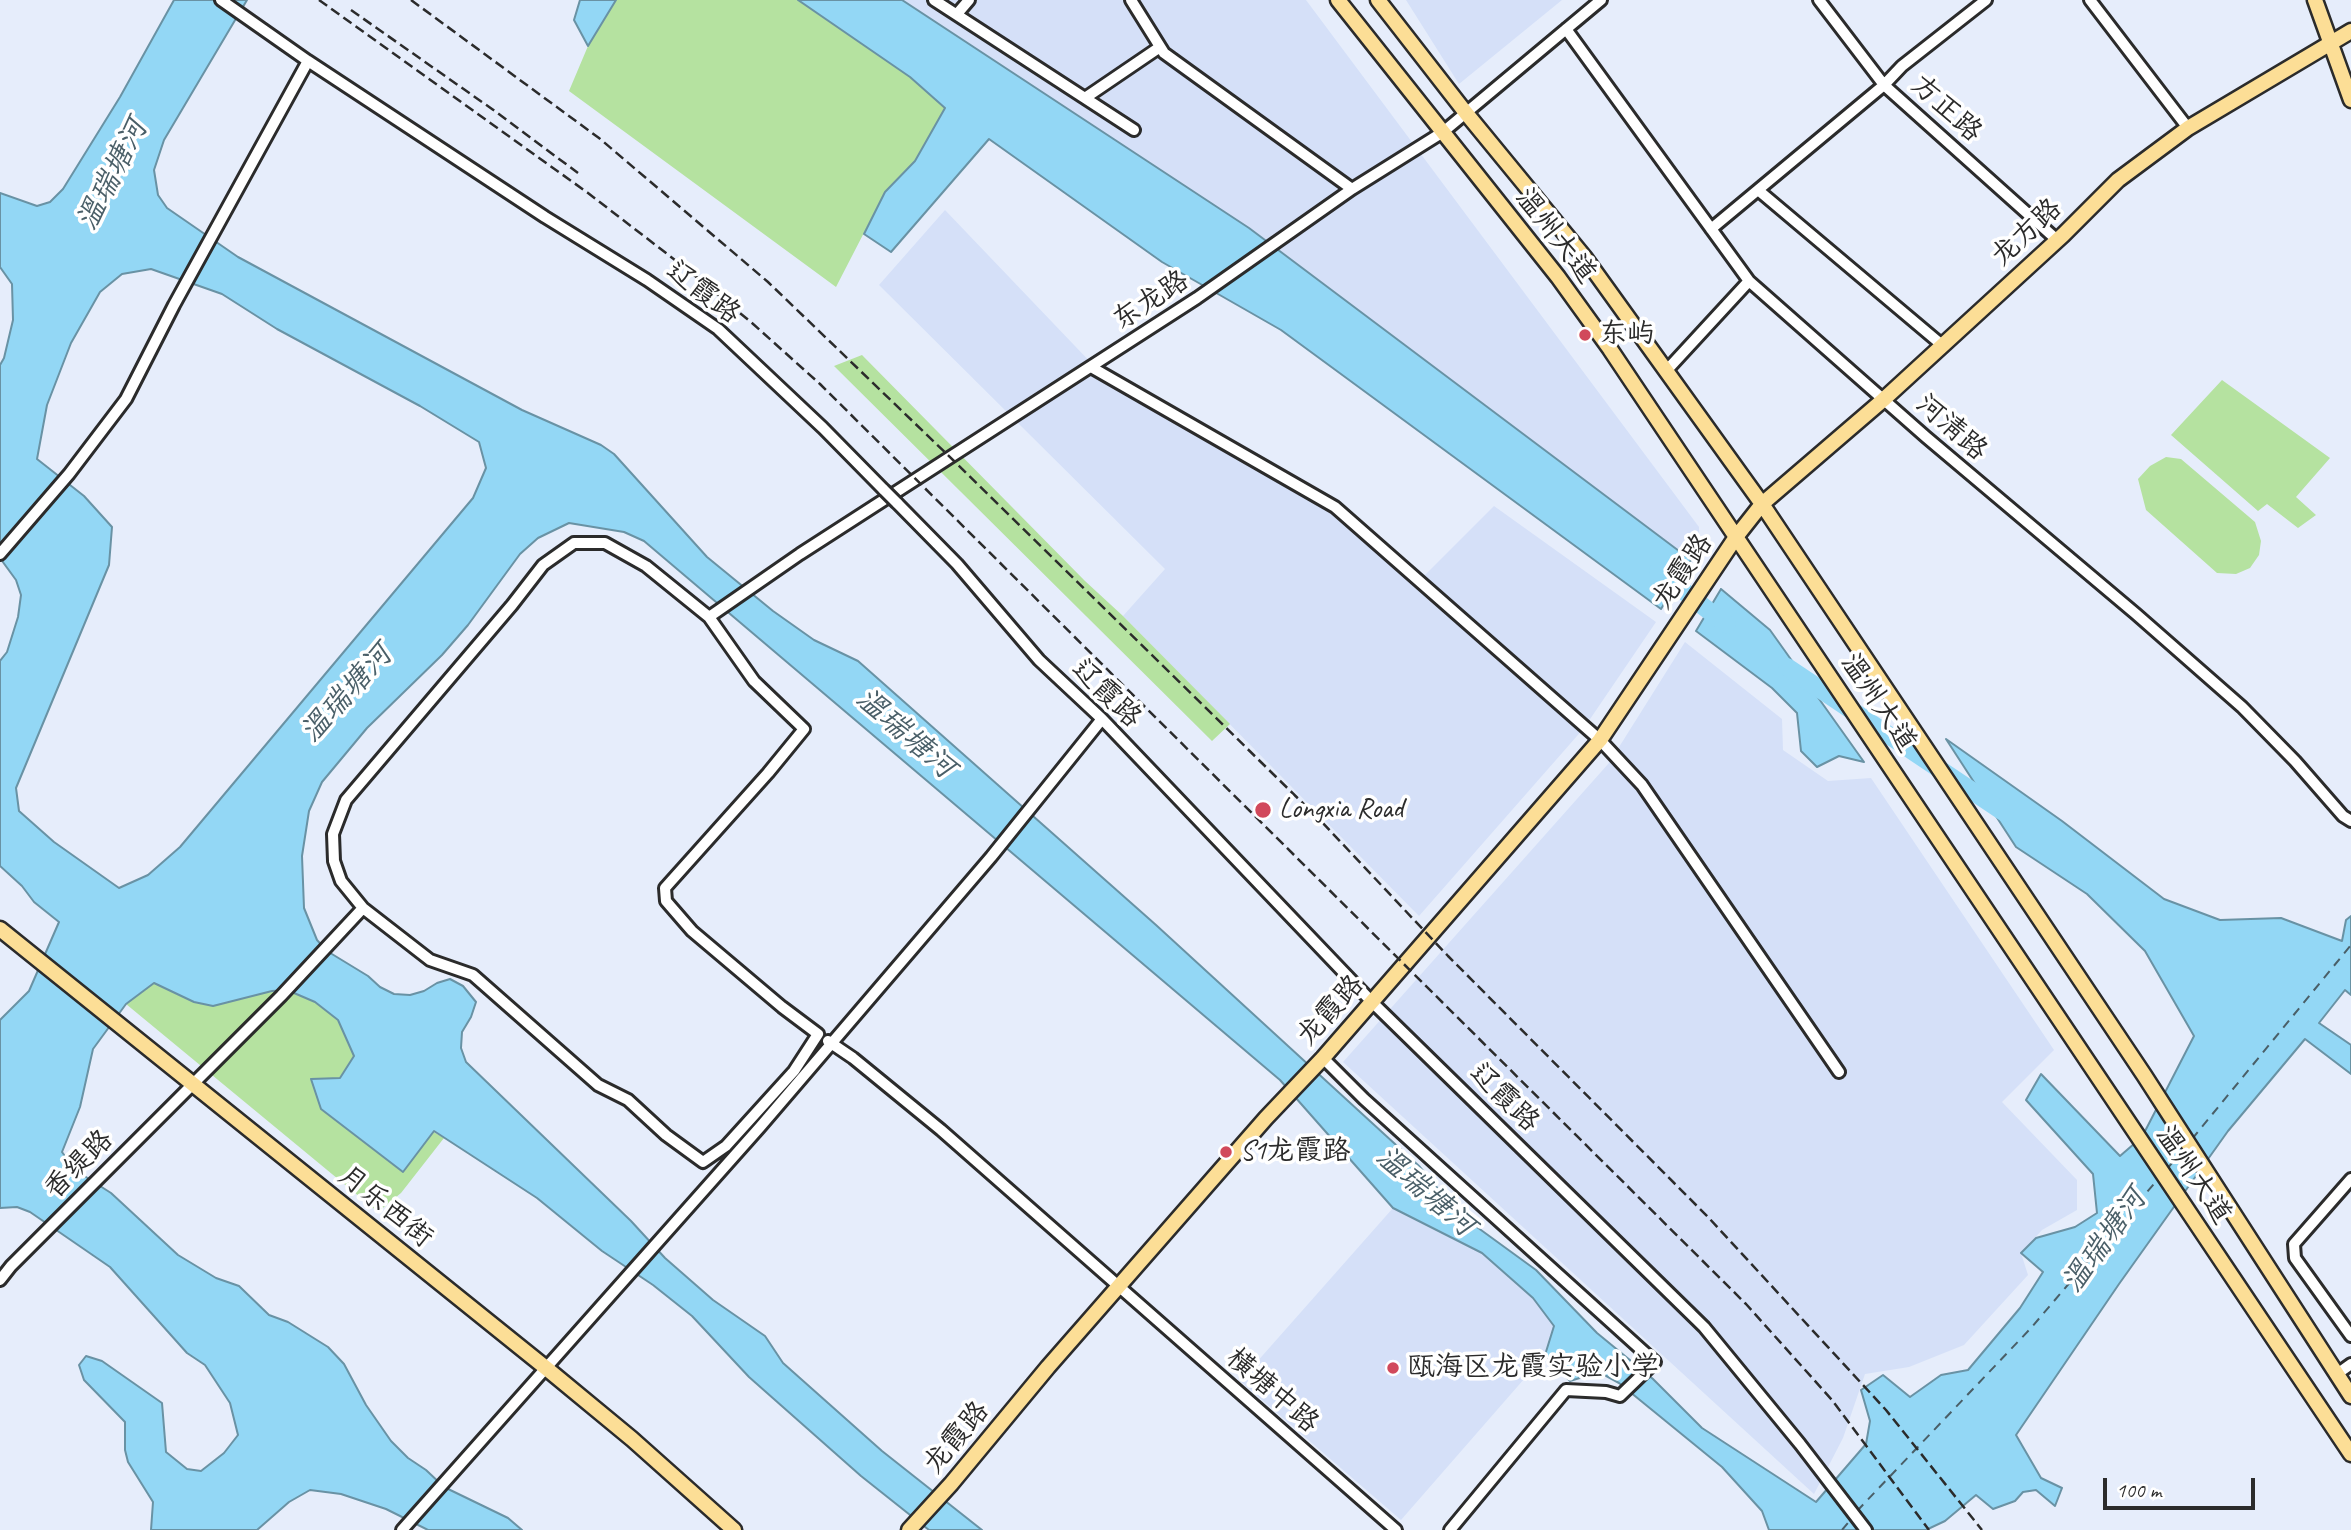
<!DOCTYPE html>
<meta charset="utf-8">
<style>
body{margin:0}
#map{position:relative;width:2351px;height:1530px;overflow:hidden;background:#e6edfb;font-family:Caveat,sans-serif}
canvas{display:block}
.scale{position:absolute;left:2103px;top:1478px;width:152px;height:32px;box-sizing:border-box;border:4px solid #2b2b2b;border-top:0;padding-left:9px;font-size:21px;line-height:24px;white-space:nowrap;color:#2b2b2b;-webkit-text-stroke:5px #fff;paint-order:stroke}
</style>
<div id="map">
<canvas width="2351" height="1530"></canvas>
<div class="scale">100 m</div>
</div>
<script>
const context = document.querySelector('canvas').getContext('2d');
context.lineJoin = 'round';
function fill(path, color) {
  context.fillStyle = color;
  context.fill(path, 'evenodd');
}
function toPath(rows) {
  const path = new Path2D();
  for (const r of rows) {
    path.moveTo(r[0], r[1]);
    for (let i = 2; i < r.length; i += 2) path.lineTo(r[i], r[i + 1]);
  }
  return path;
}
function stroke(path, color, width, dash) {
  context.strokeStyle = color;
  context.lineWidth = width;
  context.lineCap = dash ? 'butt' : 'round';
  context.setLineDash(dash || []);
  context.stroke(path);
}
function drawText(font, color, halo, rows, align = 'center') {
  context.font = font + ' Caveat,"LXGW WenKai TC",sans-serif';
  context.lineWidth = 7;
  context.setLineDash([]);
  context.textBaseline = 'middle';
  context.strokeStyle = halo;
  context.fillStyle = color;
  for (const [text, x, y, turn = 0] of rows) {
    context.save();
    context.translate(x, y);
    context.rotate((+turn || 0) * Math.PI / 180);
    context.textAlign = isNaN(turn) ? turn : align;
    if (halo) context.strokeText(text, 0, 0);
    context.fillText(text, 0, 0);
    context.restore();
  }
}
fill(toPath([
 [902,0,1306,0,1699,527,1699,543,1691,560,1249,228],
 [1406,0,1562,0,1459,84],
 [945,210,1096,368,1318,490,1425,575,1494,506,1656,622,1584,728,1419,916,1123,616,1165,569,879,285],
 [1685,642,1782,719,1783,750,1828,781,1871,778,2054,1050,2002,1102,2077,1180,2077,1210,2042,1230,2021,1253,2028,1275,1964,1345,1909,1367,1865,1374,1843,1438,1814,1494,1343,1062,1609,763],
 [1393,1208,1482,1253,1533,1298,1554,1326,1545,1355,1401,1520,1240,1381]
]), '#d5e0f8');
fill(toPath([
 [616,0,798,0,910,77,945,108,915,161,885,192,836,287,569,91,588,46],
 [862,355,1085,581,1123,616,1230,724,1212,741,834,366],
 [2222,380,2330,458,2296,497,2316,515,2298,528,2267,504,2258,511,2171,435],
 [2166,457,2181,459,2255,522,2261,541,2259,555,2250,568,2236,574,2217,573,2146,510,2138,479,2150,466],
 [154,983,194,1002,287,990,315,1002,338,1020,354,1056,340,1078,444,1138,401,1193,378,1212,126,1004]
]), '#b5e2a0');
const water = toPath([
 [174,0,247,0,164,140,154,170,158,195,167,208,238,257,522,410,601,445,614,454,707,557,773,611,814,640,858,661,1156,925,1419,1166,1459,1214,1536,1270,1597,1333,1653,1379,1702,1428,1816,1502,1866,1444,1870,1421,1861,1390,1883,1375,1910,1397,1941,1375,1968,1370,2020,1308,2043,1272,2021,1253,2036,1238,2075,1227,2097,1213,2093,1174,2026,1100,2041,1074,2120,1156,2142,1137,2194,1036,2145,951,2087,894,2016,847,1946,739,2062,821,2164,899,2220,920,2281,918,2342,941,2346,920,2351,916,2351,995,2345,990,2319,1023,2351,1045,2351,1074,2305,1039,2228,1131,2119,1284,2016,1435,2041,1478,2062,1488,2055,1506,2036,1490,2023,1492,2015,1501,1993,1509,1976,1495,1945,1521,1926,1530,1769,1530,1762,1511,1722,1467,1619,1383,1599,1372,1570,1381,1545,1355,1554,1326,1533,1298,1482,1253,1393,1208,1280,1080,644,541,624,532,569,523,538,538,520,554,468,625,442,655,367,728,322,782,309,811,302,856,304,908,317,940,327,951,368,976,380,987,394,994,410,995,424,991,437,983,450,979,463,986,476,1002,471,1017,462,1032,461,1048,466,1062,631,1221,665,1258,713,1300,765,1336,783,1363,882,1451,982,1530,929,1530,861,1476,749,1377,692,1316,653,1285,602,1251,537,1198,434,1131,403,1172,321,1109,311,1079,340,1078,354,1056,338,1020,315,1002,287,990,272,991,213,1006,194,1002,154,983,126,1004,93,1049,80,1107,62,1152,75,1170,111,1193,178,1255,216,1278,239,1286,269,1315,288,1322,328,1347,344,1364,366,1405,391,1441,408,1458,426,1470,444,1487,508,1518,522,1530,428,1530,386,1509,341,1494,310,1490,289,1502,257,1530,151,1530,153,1502,128,1462,125,1450,125,1422,84,1380,79,1365,86,1356,102,1361,162,1403,166,1452,187,1469,201,1471,224,1453,238,1435,230,1403,205,1365,187,1353,110,1267,30,1212,17,1207,0,1208,0,1020,29,991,59,922,34,902,22,886,0,866,0,661,7,652,18,617,21,595,16,580,0,558,0,365,4,358,13,320,12,284,0,267,0,193,37,206,50,202,63,189,120,97,174,0],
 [151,269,222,294,277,329,420,406,479,442,486,468,473,498,180,847,148,875,119,888,54,842,19,811,16,788,109,565,112,527,84,496,37,459,47,405,71,343,100,292,122,274,151,269],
 [580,0,616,0,588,46,574,20,580,0],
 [798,0,902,0,1249,228,1691,560,1661,609,1281,330,1162,262,989,139,891,252,864,234,885,192,915,161,945,108,910,77,798,0],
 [1721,589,1770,630,1864,762,1839,756,1817,767,1801,751,1797,713,1772,688,1696,631,1721,589]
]);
fill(water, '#93d7f5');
stroke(water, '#6992a4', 2);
stroke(toPath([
 [1658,571,1727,625],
 [1787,667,2005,813]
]), '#93d7f5', 18);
stroke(toPath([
 [2192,1139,2351,945],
 [2167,1169,2184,1148],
 [1857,1511,2031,1328,2159,1178],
 [1842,1530,1852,1518]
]), '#4a5f68', 2, [9, 7]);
const minor = toPath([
 [221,0,308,61,545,217,647,280,718,329,823,428,884,490],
 [934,0,1134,130],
 [1131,0,1164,53,1352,189],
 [1819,0,1884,85,2056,239],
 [2090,0,2188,128],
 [957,14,969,0],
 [1566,29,1749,281,1926,437,2136,614,2242,707,2295,761,2343,816,2351,821],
 [1085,98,1160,47],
 [1758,190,1942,345],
 [1711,229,1884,85,1902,66,1986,0],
 [1091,367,1335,507,1600,740,1642,785,1839,1072],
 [1667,370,1749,281],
 [897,503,957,564,1039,660,1102,719,1372,1002,1704,1327,1800,1444,1866,1530],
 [574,543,605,543,646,566,709,617,754,681,804,729,768,773,665,888,666,901,692,931,782,1007,818,1034,794,1071,726,1146,703,1162,666,1135,628,1100,598,1085,473,975,430,960,363,908,341,881,334,861,333,834,346,800,512,605,543,565,574,543],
 [0,554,69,474,126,399,174,305,308,61],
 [709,617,800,554,1197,298,1352,189,1443,132,1601,0],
 [828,1041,853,1058,941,1130,1396,1530],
 [1323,1058,1364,1099,1655,1362,1620,1396,1606,1392,1566,1390,1450,1530],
 [2351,1179,2294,1244,2295,1258,2351,1336],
 [0,1280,11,1266,281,996,363,908],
 [2337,1374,2351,1364],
 [402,1530,760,1127,991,857,1102,719]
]);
const major = toPath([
 [1338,0,1558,277,1610,349,2351,1454],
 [1378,0,1466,113,1585,258,1762,504,2144,1075,2351,1396],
 [2315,0,2351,100],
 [0,929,546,1368,632,1439,734,1530],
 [909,1530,951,1484,1048,1367,1266,1118,1323,1058,1600,740,1736,537,1762,504,1883,400,2063,235,2118,180,2188,128,2351,31]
]);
stroke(minor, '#2b2b2b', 16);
stroke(major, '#2b2b2b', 19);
stroke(minor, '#fff', 10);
stroke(major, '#fcde96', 14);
stroke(toPath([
 [319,0,588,193,688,270,752,323,820,384,1746,1304,1832,1400,1929,1530],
 [411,0,599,138,768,282,954,461,1320,820,1448,956,1708,1217,1886,1410,1982,1530],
 [351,10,492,109,578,173]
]), '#2b2b2b', 2.5, [10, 5]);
const minorBridge = toPath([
 [884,490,897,503]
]);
stroke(minorBridge, '#2b2b2b', 16, []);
stroke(minorBridge, '#fff', 10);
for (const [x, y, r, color] of [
 [1585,335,7,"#d1495b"],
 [1263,810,9,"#d1495b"],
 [1226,1152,7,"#d1495b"],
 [1393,1368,7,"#d1495b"]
]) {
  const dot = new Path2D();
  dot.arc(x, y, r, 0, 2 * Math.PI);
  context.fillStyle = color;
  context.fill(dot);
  stroke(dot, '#fff', 2.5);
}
drawText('28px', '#2b2b2b', '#fff', [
 ["方正路",1946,109,42],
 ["龙方路",2027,233,-43],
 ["温州大道",1555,236,52],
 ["辽霞路",703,293,37],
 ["东龙路",1151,301,-33],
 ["河清路",1951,428,41],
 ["龙霞路",1683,572,-56],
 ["辽霞路",1106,694,44],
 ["温州大道",1878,703,56],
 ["龙霞路",1331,1011,-48],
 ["辽霞路",1504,1098,44],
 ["香缇路",79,1165,-45],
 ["温州大道",2193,1175,56],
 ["月乐西街",385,1207,39],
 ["横塘中路",1272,1391,41],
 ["龙霞路",957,1438,-50]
]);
drawText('28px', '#2b2b2b', '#fff', [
 ["东屿",1599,335],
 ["Longxia Road",1279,810],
 ["S1龙霞路",1240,1152],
 ["瓯海区龙霞实验小学",1407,1368]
], 'left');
drawText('italic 30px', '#4a5f68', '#fff', [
 ["温瑞塘河",113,175,-63],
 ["温瑞塘河",347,694,-48],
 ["温瑞塘河",905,734,41],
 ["温瑞塘河",1425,1192,41],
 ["温瑞塘河",2105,1241,-54]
]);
</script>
